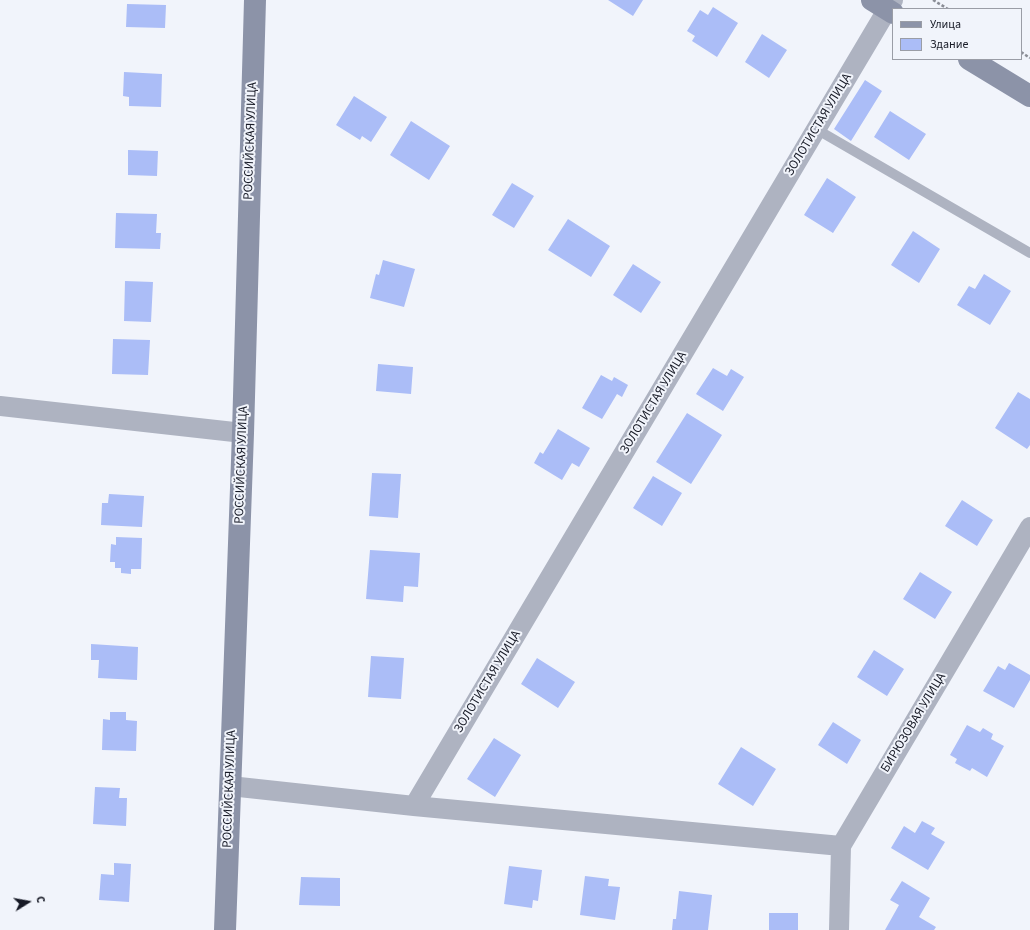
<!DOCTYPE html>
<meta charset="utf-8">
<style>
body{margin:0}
#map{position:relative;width:1030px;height:930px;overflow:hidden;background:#f1f4fb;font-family:"Source Sans 3",sans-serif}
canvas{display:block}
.legend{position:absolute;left:892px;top:8px;width:130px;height:52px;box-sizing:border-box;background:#f1f4fb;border:1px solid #9a9da6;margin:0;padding:5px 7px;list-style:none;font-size:12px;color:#171a26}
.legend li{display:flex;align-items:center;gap:8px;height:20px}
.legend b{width:20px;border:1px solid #9a9da6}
.north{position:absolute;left:8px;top:882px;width:40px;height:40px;-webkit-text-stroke:3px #f1f4fb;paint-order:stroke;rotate:79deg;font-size:11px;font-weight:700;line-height:16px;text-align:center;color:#171a26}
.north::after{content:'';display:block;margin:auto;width:14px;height:18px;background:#171a26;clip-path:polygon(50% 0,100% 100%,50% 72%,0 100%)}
</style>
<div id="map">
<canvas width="1030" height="930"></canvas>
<ul class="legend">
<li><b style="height:5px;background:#8c93a8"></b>Улица</li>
<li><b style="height:11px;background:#abbdf7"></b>Здание</li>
</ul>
<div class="north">С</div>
</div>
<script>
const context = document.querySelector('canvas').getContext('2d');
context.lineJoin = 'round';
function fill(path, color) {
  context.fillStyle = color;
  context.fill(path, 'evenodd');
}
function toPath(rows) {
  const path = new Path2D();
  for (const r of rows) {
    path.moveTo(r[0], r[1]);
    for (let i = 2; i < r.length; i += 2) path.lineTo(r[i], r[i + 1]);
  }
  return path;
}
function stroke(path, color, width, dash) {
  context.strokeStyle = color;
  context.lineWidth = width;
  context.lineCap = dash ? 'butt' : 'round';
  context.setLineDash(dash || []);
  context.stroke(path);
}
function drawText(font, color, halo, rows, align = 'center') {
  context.font = font + ' "Source Sans 3",sans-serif';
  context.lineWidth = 4;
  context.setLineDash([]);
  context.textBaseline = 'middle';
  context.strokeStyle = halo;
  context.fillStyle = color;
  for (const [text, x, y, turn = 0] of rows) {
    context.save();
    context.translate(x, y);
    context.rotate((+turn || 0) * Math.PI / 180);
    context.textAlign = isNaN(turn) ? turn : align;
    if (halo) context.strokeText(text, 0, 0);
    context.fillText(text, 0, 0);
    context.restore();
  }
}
fill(toPath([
 [608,0,643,0,633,16],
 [127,4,166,5,165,28,126,27],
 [713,7,738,23,717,57,692,41,695,36,687,31,700,10,708,15],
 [762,34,787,50,769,78,745,62],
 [124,72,162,74,161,107,129,106,129,97,123,96],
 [865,80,882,91,851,141,834,129],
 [354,96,387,117,371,142,362,136,360,140,336,125],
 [890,111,926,134,909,160,874,137],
 [411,121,450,146,429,180,390,155],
 [128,150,158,151,157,176,128,175],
 [827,178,856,197,833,233,804,215],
 [512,183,534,196,514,228,492,215],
 [116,213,157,214,156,233,161,233,160,249,115,248],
 [568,219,610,246,591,277,548,250],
 [913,231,940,249,919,283,891,265],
 [383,260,415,269,404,307,370,298,376,274,379,275],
 [633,264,661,282,641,313,613,295],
 [984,274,1011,291,990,325,957,305,969,286,975,289],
 [125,281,153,282,151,322,124,321],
 [113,339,150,340,148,375,112,374],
 [378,364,413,367,411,394,376,391],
 [713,368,727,376,731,369,744,377,723,411,696,394],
 [601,375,612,381,614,377,628,385,622,397,617,394,602,419,582,408],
 [1018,392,1030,399,1030,445,1027,449,995,428],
 [687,413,722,435,691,484,656,462],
 [558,429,590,448,579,467,572,463,562,480,534,463,540,452,543,454],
 [372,473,401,474,398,518,369,516],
 [653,476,682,493,662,526,633,508],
 [109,494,144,496,142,527,101,525,102,503,108,503],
 [962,500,993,520,977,546,945,526],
 [116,537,142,538,141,569,131,569,131,574,121,573,121,568,115,568,115,562,110,562,111,544,116,545],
 [370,550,420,553,418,587,404,586,403,602,366,599],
 [920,572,952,592,935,619,903,599],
 [91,644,138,647,137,680,98,678,99,660,91,660],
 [874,650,904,669,887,696,857,677],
 [371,656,404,658,401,699,368,697],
 [537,658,575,682,558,708,521,684],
 [1009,663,1030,675,1030,680,1014,708,983,691,998,666,1005,670],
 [110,712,126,712,126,720,137,721,136,751,102,750,103,719,110,720],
 [833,722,861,740,847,764,818,745],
 [967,725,980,732,983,728,993,734,991,739,1004,746,987,777,972,768,970,771,955,763,957,759,950,755],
 [494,738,521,755,495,797,467,779],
 [741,747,776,769,753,806,718,784],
 [95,787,120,788,119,798,127,798,126,826,93,824],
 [922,821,935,828,931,834,945,842,928,870,891,848,904,826,915,833],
 [114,863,131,864,129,902,99,900,101,874,114,875],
 [509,866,542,870,538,901,533,900,532,908,504,904],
 [585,876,609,879,608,886,620,887,615,920,580,915],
 [301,877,340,878,340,906,299,905],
 [902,881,930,898,919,917,936,927,934,930,885,930,899,905,890,900],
 [679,891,712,895,708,930,672,930,673,919,676,919],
 [769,913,798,913,798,930,769,930]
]), '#abbdf7');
stroke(toPath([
 [933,0,948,9],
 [1021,52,1030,58]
]), '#8a8d96', 2.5, [3, 2]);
stroke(toPath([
 [816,129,1030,253]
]), '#aeb3c1', 10);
stroke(toPath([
 [0,406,243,433],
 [230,786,414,806,841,846],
 [414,806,893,0],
 [839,930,841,846,1030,527]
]), '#aeb3c1', 20);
stroke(toPath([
 [872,0,893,13],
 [969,59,1030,96],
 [225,930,243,433,255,0]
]), '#8c93a8', 22);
drawText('13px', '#171a26', '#f1f4fb', [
 ["ЗОЛОТИСТАЯ УЛИЦА",819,125,-59],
 ["РОССИЙСКАЯ УЛИЦА",251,141,-88],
 ["ЗОЛОТИСТАЯ УЛИЦА",654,403,-59],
 ["РОССИЙСКАЯ УЛИЦА",242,465,-88],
 ["ЗОЛОТИСТАЯ УЛИЦА",488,682,-59],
 ["БИРЮЗОВАЯ УЛИЦА",914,723,-59],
 ["РОССИЙСКАЯ УЛИЦА",230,789,-88]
]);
</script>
